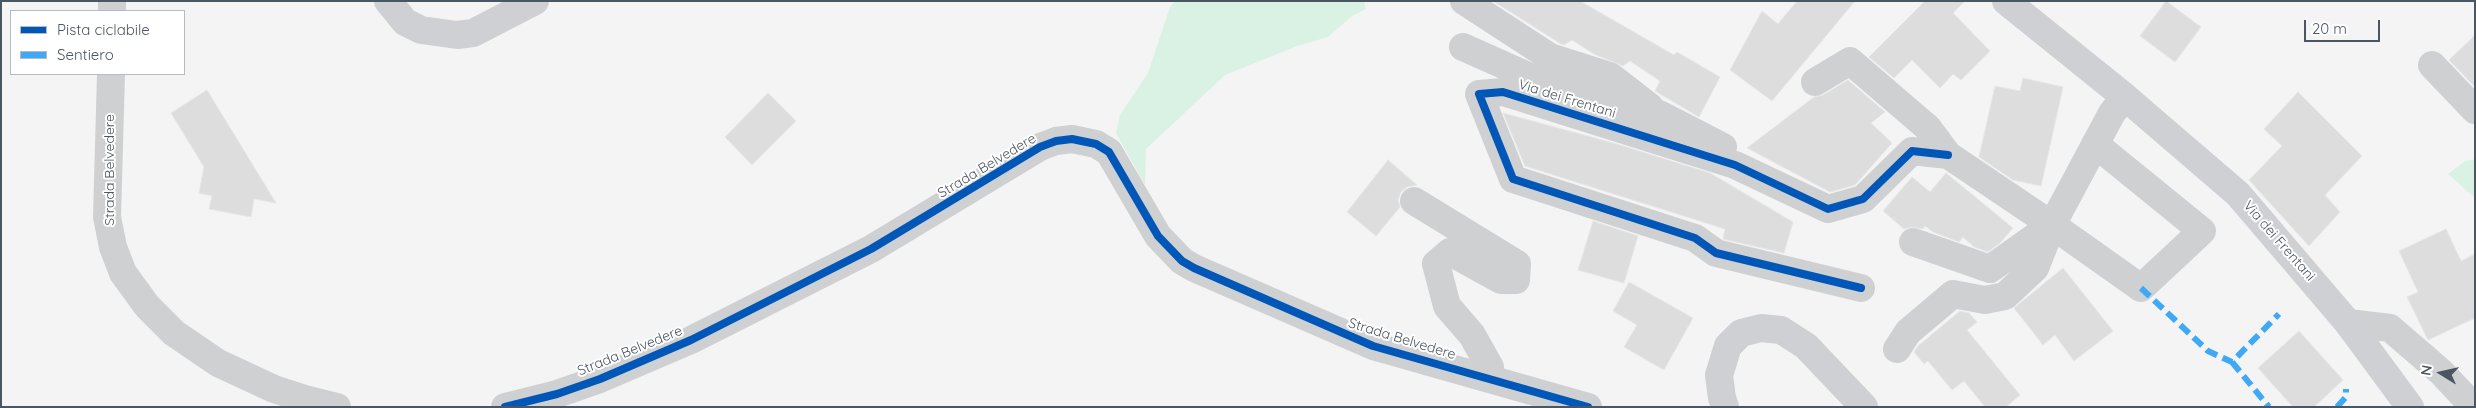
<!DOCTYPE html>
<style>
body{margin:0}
#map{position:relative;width:2476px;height:408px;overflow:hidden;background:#f4f4f4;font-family:Quicksand,sans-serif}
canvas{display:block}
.frame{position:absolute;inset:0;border:2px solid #4a5661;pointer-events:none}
.legend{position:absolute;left:10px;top:10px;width:175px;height:65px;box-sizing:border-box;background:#fff;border:1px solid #b7bbc0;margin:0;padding:6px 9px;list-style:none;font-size:15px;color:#4a5661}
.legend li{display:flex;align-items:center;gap:10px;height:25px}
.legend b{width:25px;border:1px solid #b7bbc0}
.north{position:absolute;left:2416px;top:348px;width:50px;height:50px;-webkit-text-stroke:4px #fff;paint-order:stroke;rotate:280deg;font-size:14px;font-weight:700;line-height:20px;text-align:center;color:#4a5661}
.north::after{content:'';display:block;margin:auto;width:18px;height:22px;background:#4a5661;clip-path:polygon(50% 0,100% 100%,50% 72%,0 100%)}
.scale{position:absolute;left:2304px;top:20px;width:76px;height:22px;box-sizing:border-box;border:2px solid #4a5661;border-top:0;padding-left:6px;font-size:15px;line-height:18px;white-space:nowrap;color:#4a5661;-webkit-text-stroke:4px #fff;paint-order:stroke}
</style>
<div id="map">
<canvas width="2476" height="408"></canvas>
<div class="frame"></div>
<ul class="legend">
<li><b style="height:6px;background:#0057b8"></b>Pista ciclabile</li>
<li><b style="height:6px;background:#3fa9f5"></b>Sentiero</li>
</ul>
<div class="north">N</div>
<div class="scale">20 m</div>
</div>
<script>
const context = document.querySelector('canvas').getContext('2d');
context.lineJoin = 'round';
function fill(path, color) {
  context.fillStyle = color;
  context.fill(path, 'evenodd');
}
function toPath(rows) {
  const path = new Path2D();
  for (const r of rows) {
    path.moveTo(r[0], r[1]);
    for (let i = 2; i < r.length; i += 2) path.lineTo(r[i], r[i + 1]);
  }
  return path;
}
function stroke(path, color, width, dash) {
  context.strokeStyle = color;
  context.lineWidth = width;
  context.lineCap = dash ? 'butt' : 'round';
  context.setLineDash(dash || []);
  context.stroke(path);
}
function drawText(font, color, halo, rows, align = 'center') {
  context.font = font + ' Quicksand,sans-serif';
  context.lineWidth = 4;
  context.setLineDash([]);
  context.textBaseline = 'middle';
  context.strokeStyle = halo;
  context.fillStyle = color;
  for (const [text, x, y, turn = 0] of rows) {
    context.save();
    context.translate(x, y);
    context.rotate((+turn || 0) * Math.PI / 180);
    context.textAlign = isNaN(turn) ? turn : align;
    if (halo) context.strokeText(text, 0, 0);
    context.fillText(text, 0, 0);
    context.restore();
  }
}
fill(toPath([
 [1175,1,1364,1,1366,9,1352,16,1328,37,1297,46,1225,75,1146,149,1145,185,1116,133,1120,115,1148,73,1170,7],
 [2475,159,2475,198,2448,174,2465,161]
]), '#d9f2e3');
const building = toPath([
 [1493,1,1580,1,1674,55,1677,52,1720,77,1699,117,1655,91,1660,81,1630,61,1623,66,1594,54,1572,40,1564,45,1561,44,1493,1],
 [1797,1,1855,1,1772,101,1730,70,1762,11,1778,24,1797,1],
 [1925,1,1965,1,1953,13,1990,51,1961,80,1953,74,1940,88,1912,60,1894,78,1869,57,1925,1],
 [2166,1,2201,27,2175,62,2140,36,2166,1],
 [2475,35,2475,87,2449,60,2475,35],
 [2023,78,2063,87,2041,186,2013,180,1979,157,1995,86,2020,91,2023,78],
 [1848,80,1885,112,1871,123,1892,143,1855,185,1830,192,1747,148,1814,97,1823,95,1848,80],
 [207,90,276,203,254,199,251,217,209,209,212,196,199,193,204,167,171,113,207,90],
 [2298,92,2362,156,2325,195,2340,212,2309,246,2249,180,2282,146,2264,129,2298,92],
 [768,93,796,121,752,165,725,137,768,93],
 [1503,113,1617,144,1710,173,1793,222,1784,253,1723,239,1725,229,1525,166,1503,113],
 [1388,160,1417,185,1407,187,1401,192,1398,200,1400,207,1376,236,1347,212,1388,160],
 [1946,173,2013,228,2000,243,1988,252,1974,247,1963,237,1959,242,1933,232,1925,226,1923,229,1911,227,1904,229,1883,211,1912,177,1930,192,1946,173],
 [1593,221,1638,236,1624,283,1578,270,1593,221],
 [2446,229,2461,261,2475,254,2475,318,2428,340,2407,297,2418,292,2399,251,2446,229],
 [2063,268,2113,331,2074,361,2055,335,2043,345,2014,308,2063,268],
 [1629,282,1693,318,1664,370,1624,347,1637,325,1613,311,1629,282],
 [1960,311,1969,313,1977,322,1967,330,2020,395,2006,407,1985,407,1964,381,1952,390,1928,361,1924,364,1914,352,1918,346,1960,311],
 [2299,331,2343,380,2314,407,2293,407,2258,368,2299,331]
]);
fill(building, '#ddddde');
stroke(building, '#e5e6e7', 1);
stroke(toPath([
 [112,1,112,11],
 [1464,1,1550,57,1610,76,1650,107],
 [1463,47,1546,84,1659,114,1723,147],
 [2432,65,2475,110],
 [111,74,107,217,113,247,123,273,147,306,174,333,218,363,274,389,305,399,337,407],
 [1815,82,1850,61,1928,128,1948,155,2052,225],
 [2095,144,2202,231,2141,288,2052,225,2112,113,2125,97],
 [1414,201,1517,264,1516,280,1501,280,1450,252,1436,264,1447,306,1472,335,1490,367,1491,379],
 [1913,242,1990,269,2052,225],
 [1861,288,1716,253,1695,238,1513,179,1479,94,1503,92,1735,165,1828,209,1863,199,1912,151,1948,155],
 [2348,323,2390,328,2441,372,2474,407],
 [1897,349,1908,332,1953,294,1985,300,2005,296,2035,268,2052,225],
 [505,407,557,394,600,379,691,340,871,249,1040,147,1056,141,1072,139,1096,144,1109,152,1158,236,1182,261,1194,268,1373,346,1588,407]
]), '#ced0d2', 28);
stroke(toPath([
 [388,1,405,22,421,30,457,35,473,33,535,1],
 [2006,1,2125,97,2238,194,2348,323,2410,407],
 [1725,407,1722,398,1719,375,1728,346,1741,333,1761,328,1781,330,1806,346,1864,407]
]), '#ced0d4', 28);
stroke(toPath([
 [2141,288,2208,351,2232,362,2279,314],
 [2232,362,2269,407],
 [2337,407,2346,397,2346,389]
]), '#3fa9f5', 6, [12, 6]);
stroke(toPath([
 [1861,288,1716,253,1695,238,1513,179,1479,94,1503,92,1735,165,1828,209,1863,199,1912,151,1948,155],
 [505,407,557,394,600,379,691,340,871,249,1040,147,1056,141,1072,139,1096,144,1109,152,1158,236,1182,261,1194,268,1373,346,1588,407]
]), '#0057b8', 8);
drawText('14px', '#4a5661', '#fff', [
 ["Via dei Frentani",1567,99,17],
 ["Strada Belvedere",987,166,-31],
 ["Strada Belvedere",110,170,-90],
 ["Via dei Frentani",2279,241,49],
 ["Strada Belvedere",1402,339,17],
 ["Strada Belvedere",630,351,-22]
]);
</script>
